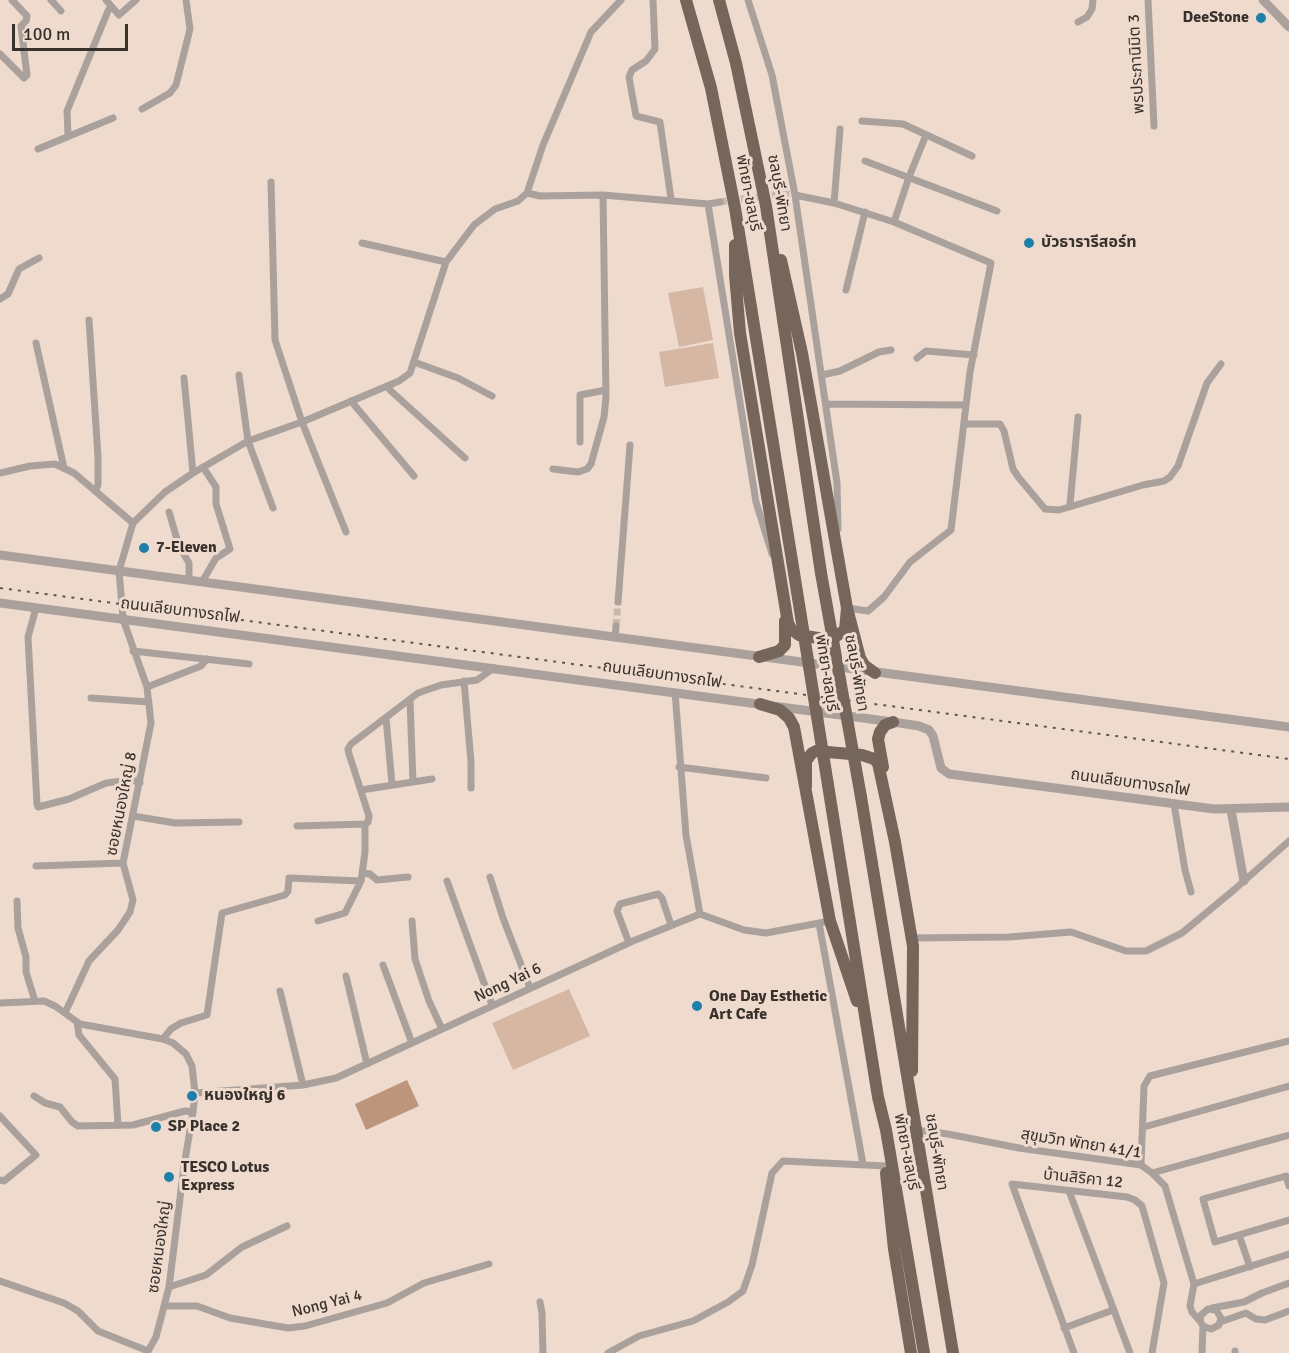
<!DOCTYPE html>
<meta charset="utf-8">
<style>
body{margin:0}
#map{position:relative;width:1289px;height:1353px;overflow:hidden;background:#efdace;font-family:Signika,sans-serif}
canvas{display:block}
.scale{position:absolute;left:12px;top:24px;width:116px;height:27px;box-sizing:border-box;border:3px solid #38312c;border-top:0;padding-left:8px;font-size:18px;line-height:21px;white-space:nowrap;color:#38312c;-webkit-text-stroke:4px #efdace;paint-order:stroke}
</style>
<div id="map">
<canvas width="1289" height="1353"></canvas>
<div class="scale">100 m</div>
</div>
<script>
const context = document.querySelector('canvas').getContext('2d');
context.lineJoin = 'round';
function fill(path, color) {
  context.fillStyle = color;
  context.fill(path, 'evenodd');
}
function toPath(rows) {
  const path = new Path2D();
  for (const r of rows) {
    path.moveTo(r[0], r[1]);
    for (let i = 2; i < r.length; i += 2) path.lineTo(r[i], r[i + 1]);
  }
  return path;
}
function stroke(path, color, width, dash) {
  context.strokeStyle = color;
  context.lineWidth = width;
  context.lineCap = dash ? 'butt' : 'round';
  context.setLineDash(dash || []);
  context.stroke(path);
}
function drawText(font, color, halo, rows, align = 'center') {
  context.font = font + ' Signika,"Noto Sans Thai",sans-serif';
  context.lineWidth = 6;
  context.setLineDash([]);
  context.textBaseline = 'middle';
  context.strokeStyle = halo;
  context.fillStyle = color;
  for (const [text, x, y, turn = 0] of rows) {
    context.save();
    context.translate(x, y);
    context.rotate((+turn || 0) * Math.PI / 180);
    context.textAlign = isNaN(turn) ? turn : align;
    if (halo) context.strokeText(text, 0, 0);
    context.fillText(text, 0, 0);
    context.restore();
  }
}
fill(toPath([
 [703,287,713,340,679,347,668,293],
 [713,343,719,378,665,387,659,352],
 [569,989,590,1036,513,1070,492,1023]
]), '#d5b7a3');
fill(toPath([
 [407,1080,419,1106,366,1130,355,1104]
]), '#bd957b');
stroke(toPath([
 [720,202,781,194,795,195],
 [616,626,618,602]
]), '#cab8ae', 7, [7, 3.5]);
stroke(toPath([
 [51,0,61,11],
 [106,0,119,15,136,0],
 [653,0,655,49,646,61,632,70,629,77,636,116,660,122,671,199],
 [748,0,772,75,795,195,837,483,838,529],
 [1148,0,1154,126],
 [1078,22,1087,17,1092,9,1093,0],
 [0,54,24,78,27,75,21,26,26,21,27,16,12,0],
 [142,109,170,93,176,85,190,29,186,0],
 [862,121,903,124,972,156],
 [68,136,67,111,108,11,111,6],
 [38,149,113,118],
 [865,161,997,211],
 [271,182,275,340,302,422,346,532],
 [527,193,540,196,603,195,708,204,720,202],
 [795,195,834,203,894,222,991,263,970,372,951,530,910,562,884,597,868,611,847,608],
 [834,203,840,129],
 [708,204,756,502,772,554],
 [894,222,909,177,926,135],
 [362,243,446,262],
 [846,290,865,212],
 [0,299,8,294,19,269,39,258],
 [89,320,98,457,98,485,96,490],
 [36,343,64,468],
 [917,358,926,351,974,355],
 [414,362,458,378,492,396],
 [239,375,248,441,273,508],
 [822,375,840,371,879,352,891,350],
 [184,378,193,473],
 [387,386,391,391,465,458],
 [351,401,414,476],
 [827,404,966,405],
 [964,424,1000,424,1004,431,1013,469,1019,478,1045,509,1059,510,1143,485,1164,481,1170,477,1178,466,1207,383,1221,364],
 [580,442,580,395,606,390],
 [553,469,578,472,587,469,591,464,604,417,606,397,603,195],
 [0,473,30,466,55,464,74,473,133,523],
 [1070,505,1078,417],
 [169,512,179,546,189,563,189,579],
 [202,582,216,558,230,549,216,504,216,487,203,467],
 [618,602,630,445],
 [36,608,28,637,37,804,38,807,69,799,106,783,132,780,140,783],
 [615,638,616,626],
 [133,651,249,664],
 [464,681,471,762,471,788],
 [147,687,201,666,207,659],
 [675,692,686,835,700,914],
 [91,698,149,702],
 [410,700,413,782],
 [386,718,392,784],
 [679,767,766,778],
 [361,790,432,779],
 [1174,804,1185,870,1191,892],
 [133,816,175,823,239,822],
 [297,826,365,824],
 [36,866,123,863],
 [363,873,370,874,377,880,408,877],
 [490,877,503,918,530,988],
 [447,881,492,1005],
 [17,901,18,928,26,957,26,972,35,1001],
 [318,921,345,913,361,881],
 [412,921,415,959,429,1001,442,1029],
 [819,923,863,1164],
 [912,938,1009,937,1071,932,1126,951,1146,951,1182,933,1235,889,1289,841],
 [629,943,617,911,620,904,658,894,662,898,671,925],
 [383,965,412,1043],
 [346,976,367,1064],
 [280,991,303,1085],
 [0,1003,44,1001,55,1006,80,1024,163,1039,173,1043,186,1054,192,1066,195,1093,193,1112,184,1166,169,1287,156,1337,147,1353],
 [65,1013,89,961,118,930,130,912,133,900,123,863,151,723,147,687,123,619,122,605,119,571,133,523,165,492,193,473,248,441,302,422,399,381,410,373,446,262,474,225,495,209,518,201,527,193,543,145,591,32,621,0],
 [77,1022,79,1035,115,1079,118,1124],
 [163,1039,171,1029,181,1023,207,1015,222,913,285,895,288,891,289,878,361,881,365,852,365,824,368,822,369,816,349,754,348,749,351,744,418,693,441,685,477,680,494,668],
 [195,1093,303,1085,336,1078,633,941,700,914,744,930,766,933,830,921],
 [34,1096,45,1103,60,1107,72,1122,78,1126,133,1125,185,1111,193,1112],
 [0,1116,36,1155,4,1181,0,1180],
 [1144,1127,1289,1086],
 [916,1130,948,1134,1019,1148,1141,1165,1152,1173,1165,1186,1194,1284,1190,1306,1192,1312,1200,1321],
 [1141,1165,1144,1086,1150,1076,1289,1041],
 [1152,1173,1289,1135],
 [1289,1186,1286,1176,1203,1199,1215,1242,1289,1220],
 [1069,1191,1130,1353],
 [1239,1235,1250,1267],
 [0,1281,64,1303,78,1311,98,1331,148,1351],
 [1194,1284,1289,1254],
 [169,1287,206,1275,242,1247,287,1226],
 [540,1302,542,1313,543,1353],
 [165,1306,197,1306,230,1318,288,1328,305,1326,387,1303,424,1283,489,1264],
 [1212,1308,1244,1302,1262,1293,1289,1283],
 [1220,1322,1246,1313,1256,1319,1265,1320,1289,1311],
 [1064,1328,1113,1310],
 [608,1353,639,1336,693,1321,728,1302,743,1291,752,1265,772,1173,783,1161,886,1166],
 [1074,1353,1012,1184,1127,1197,1135,1200,1142,1206,1164,1283,1152,1353],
 [1202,1353,1203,1326,1200,1321,1201,1315,1208,1309,1216,1310,1221,1318,1219,1325,1211,1329,1203,1326],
 [1235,1353,1235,1351]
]), '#aaa19c', 7);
stroke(toPath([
 [1263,0,1289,27],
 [0,555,1289,727],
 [0,603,893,722,919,726,929,730,933,736,941,768,949,774,1214,809,1289,807],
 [1231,810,1244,881]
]), '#aaa19c', 9);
stroke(toPath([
 [686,0,711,88,735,208,794,573],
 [719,0,736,63,766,206,821,573],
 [735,245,735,275,740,333,788,623,791,629,799,635,824,639,835,637,845,630,847,608],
 [781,260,802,353,847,608,860,658,864,665,875,673],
 [759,657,779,651,785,645,785,621],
 [760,704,780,710,789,718,794,727,830,921,857,1001],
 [883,767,878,739,880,732,885,725,893,722],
 [828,785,878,1097,886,1130,924,1353],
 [806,787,806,761,812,753,816,751,862,755,874,759,878,763,895,842,913,946,912,1071],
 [861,797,953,1353],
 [886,1173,894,1249,911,1353]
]), '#75655a', 12);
stroke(toPath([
 [0,588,1289,759]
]), '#60564f', 2, [3, 6]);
stroke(toPath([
 [794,573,828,785],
 [821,573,861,797]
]), '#75655a', 12);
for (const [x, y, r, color] of [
 [1261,18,6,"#1f7fab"],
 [1029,243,6,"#1f7fab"],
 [144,548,6,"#1f7fab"],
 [697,1006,6,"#1f7fab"],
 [192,1096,6,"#1f7fab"],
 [156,1127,6,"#1f7fab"],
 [169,1177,6,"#1f7fab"]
]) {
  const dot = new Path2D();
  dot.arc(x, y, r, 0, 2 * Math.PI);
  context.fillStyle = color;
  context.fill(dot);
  stroke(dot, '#efdace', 2);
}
drawText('bold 16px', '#38312c', '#efdace', [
 ["DeeStone",1249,18,"right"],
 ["บัวธารารีสอร์ท",1041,243],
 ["7-Eleven",156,548],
 ["One Day Esthetic",709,997],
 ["Art Cafe",709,1015],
 ["หนองใหญ่ 6",204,1096],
 ["SP Place 2",168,1127],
 ["TESCO Lotus",181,1168],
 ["Express",181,1186]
], 'left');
drawText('16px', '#38312c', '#efdace', [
 ["พรประภานิมิต 3",1137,64,-93],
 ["พัทยา-ชลบุรี",748,193,79],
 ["ชลบุรี-พัทยา",779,193,80],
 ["ถนนเลียบทางรถไฟ",180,611,7],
 ["พัทยา-ชลบุรี",826,673,81],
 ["ชลบุรี-พัทยา",856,673,80],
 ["ถนนเลียบทางรถไฟ",662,675,8],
 ["ถนนเลียบทางรถไฟ",1130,783,8],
 ["ซอยหนองใหญ่ 8",122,804,-79],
 ["Nong Yai 6",508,983,-25],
 ["สุขุมวิท พัทยา 41/1",1081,1144,9],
 ["พัทยา-ชลบุรี",906,1152,79],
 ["ชลบุรี-พัทยา",936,1152,81],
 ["บ้านสิริคา 12",1083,1179,6],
 ["ซอยหนองใหญ่",160,1247,-82],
 ["Nong Yai 4",327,1304,-14]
]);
</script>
